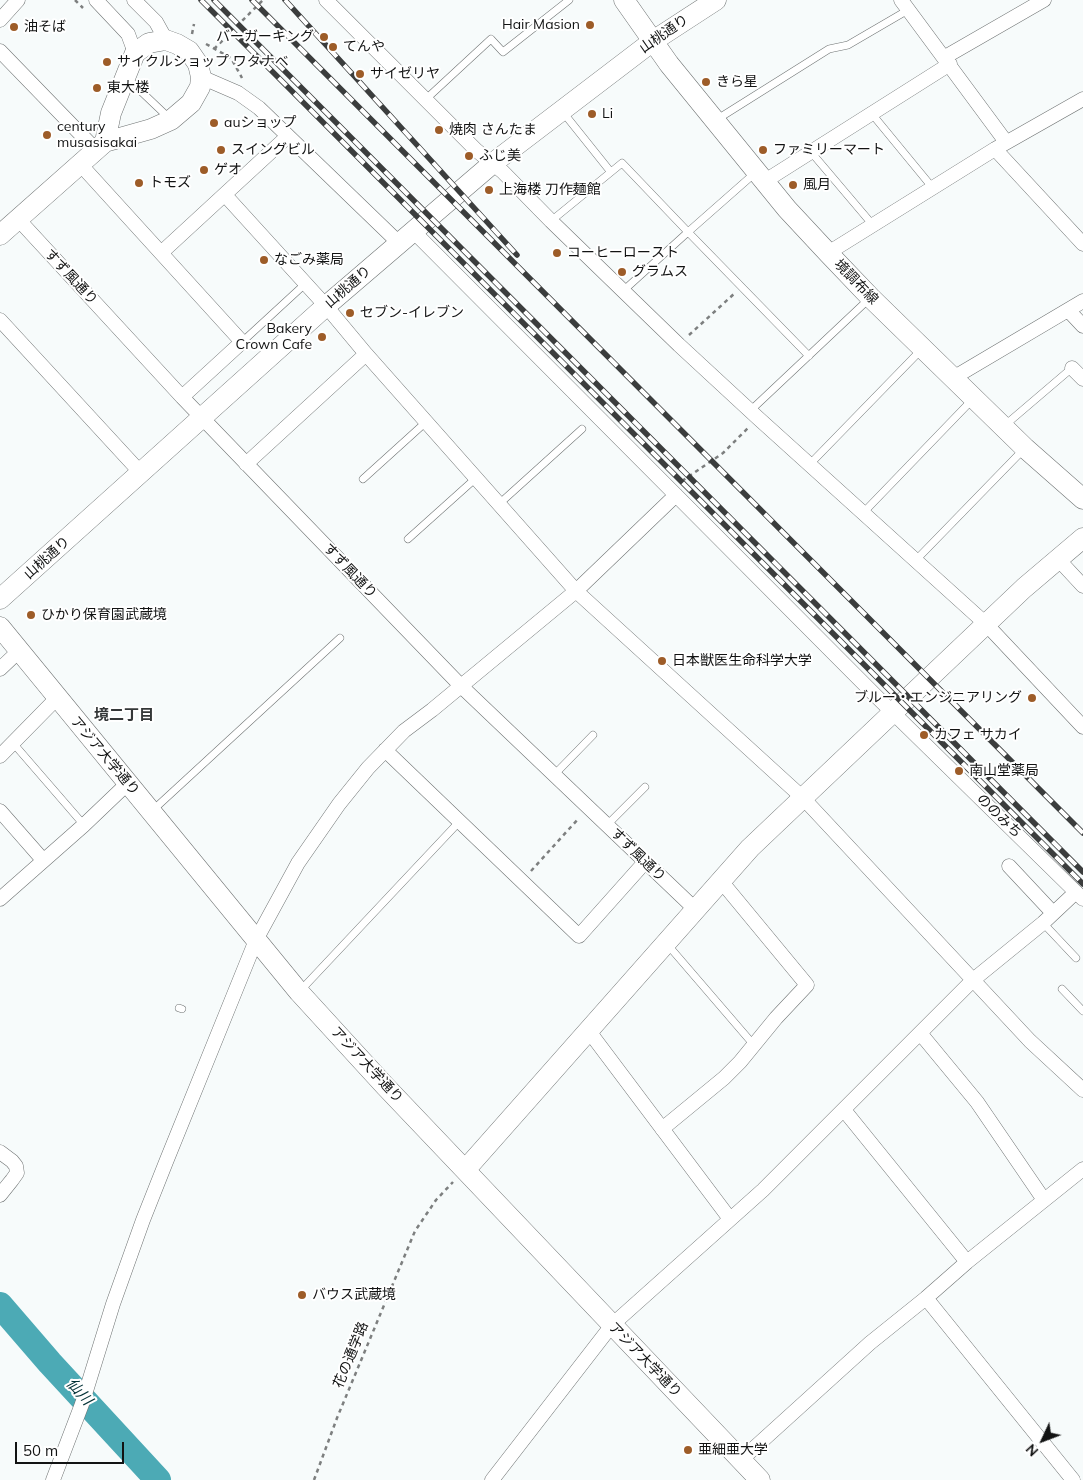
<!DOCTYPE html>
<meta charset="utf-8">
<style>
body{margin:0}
#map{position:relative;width:1083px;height:1480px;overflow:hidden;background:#f7fbfb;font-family:Mulish,sans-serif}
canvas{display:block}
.north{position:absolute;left:1018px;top:1415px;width:50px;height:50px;-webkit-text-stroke:4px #fff;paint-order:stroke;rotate:227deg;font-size:14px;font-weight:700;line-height:20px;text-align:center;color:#121313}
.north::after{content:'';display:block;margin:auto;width:18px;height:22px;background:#121313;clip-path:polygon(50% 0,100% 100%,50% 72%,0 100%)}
.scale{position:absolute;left:15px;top:1442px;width:109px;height:22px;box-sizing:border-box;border:2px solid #121313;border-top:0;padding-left:6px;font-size:15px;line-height:18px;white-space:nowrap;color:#121313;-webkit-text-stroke:4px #fff;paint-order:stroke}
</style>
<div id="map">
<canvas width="1083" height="1480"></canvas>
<div class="north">N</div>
<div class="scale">50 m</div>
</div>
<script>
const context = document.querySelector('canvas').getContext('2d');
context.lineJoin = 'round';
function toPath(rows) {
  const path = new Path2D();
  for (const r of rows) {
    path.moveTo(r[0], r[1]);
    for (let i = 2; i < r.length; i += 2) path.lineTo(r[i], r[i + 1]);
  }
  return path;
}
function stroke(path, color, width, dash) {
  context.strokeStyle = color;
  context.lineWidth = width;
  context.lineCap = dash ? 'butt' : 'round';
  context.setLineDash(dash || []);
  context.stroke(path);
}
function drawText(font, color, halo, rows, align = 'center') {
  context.font = font + ' Mulish,"Noto Sans JP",sans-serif';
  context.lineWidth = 4;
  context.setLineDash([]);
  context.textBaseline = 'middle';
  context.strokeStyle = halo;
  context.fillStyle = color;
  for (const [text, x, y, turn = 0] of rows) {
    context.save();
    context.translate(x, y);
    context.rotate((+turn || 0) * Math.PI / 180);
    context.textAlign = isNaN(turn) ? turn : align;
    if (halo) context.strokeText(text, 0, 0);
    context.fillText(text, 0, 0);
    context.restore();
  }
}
stroke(toPath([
 [0,1305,50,1363,158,1480]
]), '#4caab5', 26);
const lane = toPath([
 [128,79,169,118],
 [425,100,491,39,503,52,569,0],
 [562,111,610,171],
 [872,114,932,187],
 [716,120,829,49,848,45,908,10],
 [811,152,872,224],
 [551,221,622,163,688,232,755,173],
 [623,291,688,232,809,356],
 [242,342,305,284],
 [750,411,870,298],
 [1004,426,1072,368],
 [809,465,922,349],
 [363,479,426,422],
 [499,504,582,429],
 [863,513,973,399],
 [408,539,476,478],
 [916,560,1024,449],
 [13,743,84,825],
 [554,775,593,735],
 [153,810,340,638],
 [607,825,645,787],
 [1043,923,1076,958],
 [667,944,753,1044],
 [1062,989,1083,1011],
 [300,991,459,822],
 [179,1008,182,1009]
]);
const street = toPath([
 [96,0,128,34,135,53],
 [134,0,156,22,166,40],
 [326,0,476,150,503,172,551,221,679,345,758,418,986,624,1083,727],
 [901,0,1006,142],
 [0,20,18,0],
 [0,51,96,150],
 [945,57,1044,0],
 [201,77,238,93,259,108,400,244],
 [995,149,1083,244],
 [80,164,242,342,182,397],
 [765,181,950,64],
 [225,195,326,306,366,354,576,591,803,798,1030,1041,1083,1090],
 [18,219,182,397,461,686,695,909],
 [414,232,881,701,1083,899],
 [161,253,288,136],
 [828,253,995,149,1083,99],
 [1068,310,1083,326],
 [0,320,141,473],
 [1072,368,1083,379],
 [953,378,1083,301],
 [246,464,366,354],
 [1057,558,1083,586],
 [0,669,19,651],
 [385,750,579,936,645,862],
 [0,756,57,698],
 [0,811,43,860],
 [1009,866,1053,913],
 [0,899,84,825,128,783],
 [588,1030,730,1219],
 [920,1033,977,1102,1044,1200],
 [844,1110,967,1262],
 [662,1129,724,1078,740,1062,776,1018,807,985,721,881],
 [0,1152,12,1161,16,1166,17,1173,12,1180,0,1195],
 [926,1298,1073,1480],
 [742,1459,870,1343,926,1298,967,1262,1083,1169],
 [53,1480,82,1404,113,1304,143,1220,166,1162,256,940,298,863,339,804,368,768,404,731,432,710,576,591,676,495],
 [492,1480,612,1325,763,1190,973,980,1043,923,1076,892]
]);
const secondary = toPath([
 [624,0,669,64,787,209,828,253,871,298,1025,448,1083,499],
 [0,235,105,142,151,129,171,120,191,103,200,87,201,77,198,64,189,51,177,44,166,40,149,43,135,53,111,113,105,142],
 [0,599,326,306,493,163,653,41,716,0],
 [0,627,299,992,385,1086,760,1480],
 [466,1169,750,848,1024,588,1083,538]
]);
stroke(lane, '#6f7373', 8);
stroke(street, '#6f7373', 15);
stroke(secondary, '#6f7373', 21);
stroke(toPath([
 [75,0,83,8],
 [192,34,194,24],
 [206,44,231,58,242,78],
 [214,49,263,0],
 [689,335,735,293],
 [682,481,723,453,749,427],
 [531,871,579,818],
 [314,1480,337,1418,415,1231,436,1200,453,1182]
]), '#7d7f7f', 2.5, [4, 4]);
stroke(lane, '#fff', 7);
stroke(street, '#fff', 14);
stroke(secondary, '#fff', 20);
const rail = toPath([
 [201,0,1083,884],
 [214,0,1083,872],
 [252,0,1083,833],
 [285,0,517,255]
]);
stroke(rail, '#3b3d3d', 5.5);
stroke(rail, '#fff', 4, [11]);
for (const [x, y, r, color] of [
 [590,25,5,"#9d5c28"],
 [14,27,5,"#9d5c28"],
 [324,37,5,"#9d5c28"],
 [333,47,5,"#9d5c28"],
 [107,62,5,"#9d5c28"],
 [360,74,5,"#9d5c28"],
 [706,82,5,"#9d5c28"],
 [97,88,5,"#9d5c28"],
 [592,114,5,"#9d5c28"],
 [214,123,5,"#9d5c28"],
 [439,130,5,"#9d5c28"],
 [47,135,5,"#9d5c28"],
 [221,150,5,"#9d5c28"],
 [763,150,5,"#9d5c28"],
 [469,156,5,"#9d5c28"],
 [204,170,5,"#9d5c28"],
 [139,183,5,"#9d5c28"],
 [793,185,5,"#9d5c28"],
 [489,190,5,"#9d5c28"],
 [557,253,5,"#9d5c28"],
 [264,260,5,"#9d5c28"],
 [622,272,5,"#9d5c28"],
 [350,313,5,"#9d5c28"],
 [322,337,5,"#9d5c28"],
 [31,615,5,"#9d5c28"],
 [662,661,5,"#9d5c28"],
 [1032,698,5,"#9d5c28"],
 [924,735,5,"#9d5c28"],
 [959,771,5,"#9d5c28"],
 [302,1295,5,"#9d5c28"],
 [688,1450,5,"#9d5c28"]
]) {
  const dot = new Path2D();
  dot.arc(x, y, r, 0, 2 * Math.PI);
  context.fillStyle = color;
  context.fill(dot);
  stroke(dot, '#fff', 2);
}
drawText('14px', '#121313', '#fff', [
 ["Hair Masion",580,25,"right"],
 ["油そば",24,27],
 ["バーガーキング",314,37,"right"],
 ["てんや",343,47],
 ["サイクルショップ ワタナベ",117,62],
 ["サイゼリヤ",370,74],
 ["きら星",716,82],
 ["東大楼",107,88],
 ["Li",602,114],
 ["auショップ",224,123],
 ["century",57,127],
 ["musasisakai",57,143],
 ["焼肉 さんたま",449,130],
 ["スイングビル",231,150],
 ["ファミリーマート",773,150],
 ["ふじ美",479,156],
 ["ゲオ",214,170],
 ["トモズ",149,183],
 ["風月",803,185],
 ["上海楼 刀作麺館",499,190],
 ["コーヒーロースト",567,253],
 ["なごみ薬局",274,260],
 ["グラムス",632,272],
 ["セブン-イレブン",360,313],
 ["Bakery",312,329,"right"],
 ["Crown Cafe",312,345,"right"],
 ["ひかり保育園武蔵境",41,615],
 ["日本獣医生命科学大学",672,661],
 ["ブルー・エンジニアリング",1022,698,"right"],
 ["カフェ サカイ",934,735],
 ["南山堂薬局",969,771],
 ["バウス武蔵境",312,1295],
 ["亜細亜大学",698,1450]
], 'left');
drawText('14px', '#121313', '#fff', [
 ["山桃通り",664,34,-35],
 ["すず風通り",71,277,47],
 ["境調布線",856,282,46],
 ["山桃通り",348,287,-41],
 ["山桃通り",47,558,-42],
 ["すず風通り",350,571,46],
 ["アジア大学通り",105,756,50],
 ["ののみち",999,816,44],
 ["すず風通り",638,855,44],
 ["アジア大学通り",367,1065,47],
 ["花の通学路",351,1355,-68],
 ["アジア大学通り",645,1360,46]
]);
drawText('bold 15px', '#343738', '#fff', [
 ["境二丁目",124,715]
]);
drawText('italic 15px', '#023136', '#fff', [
 ["仙川",79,1392,48]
]);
</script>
